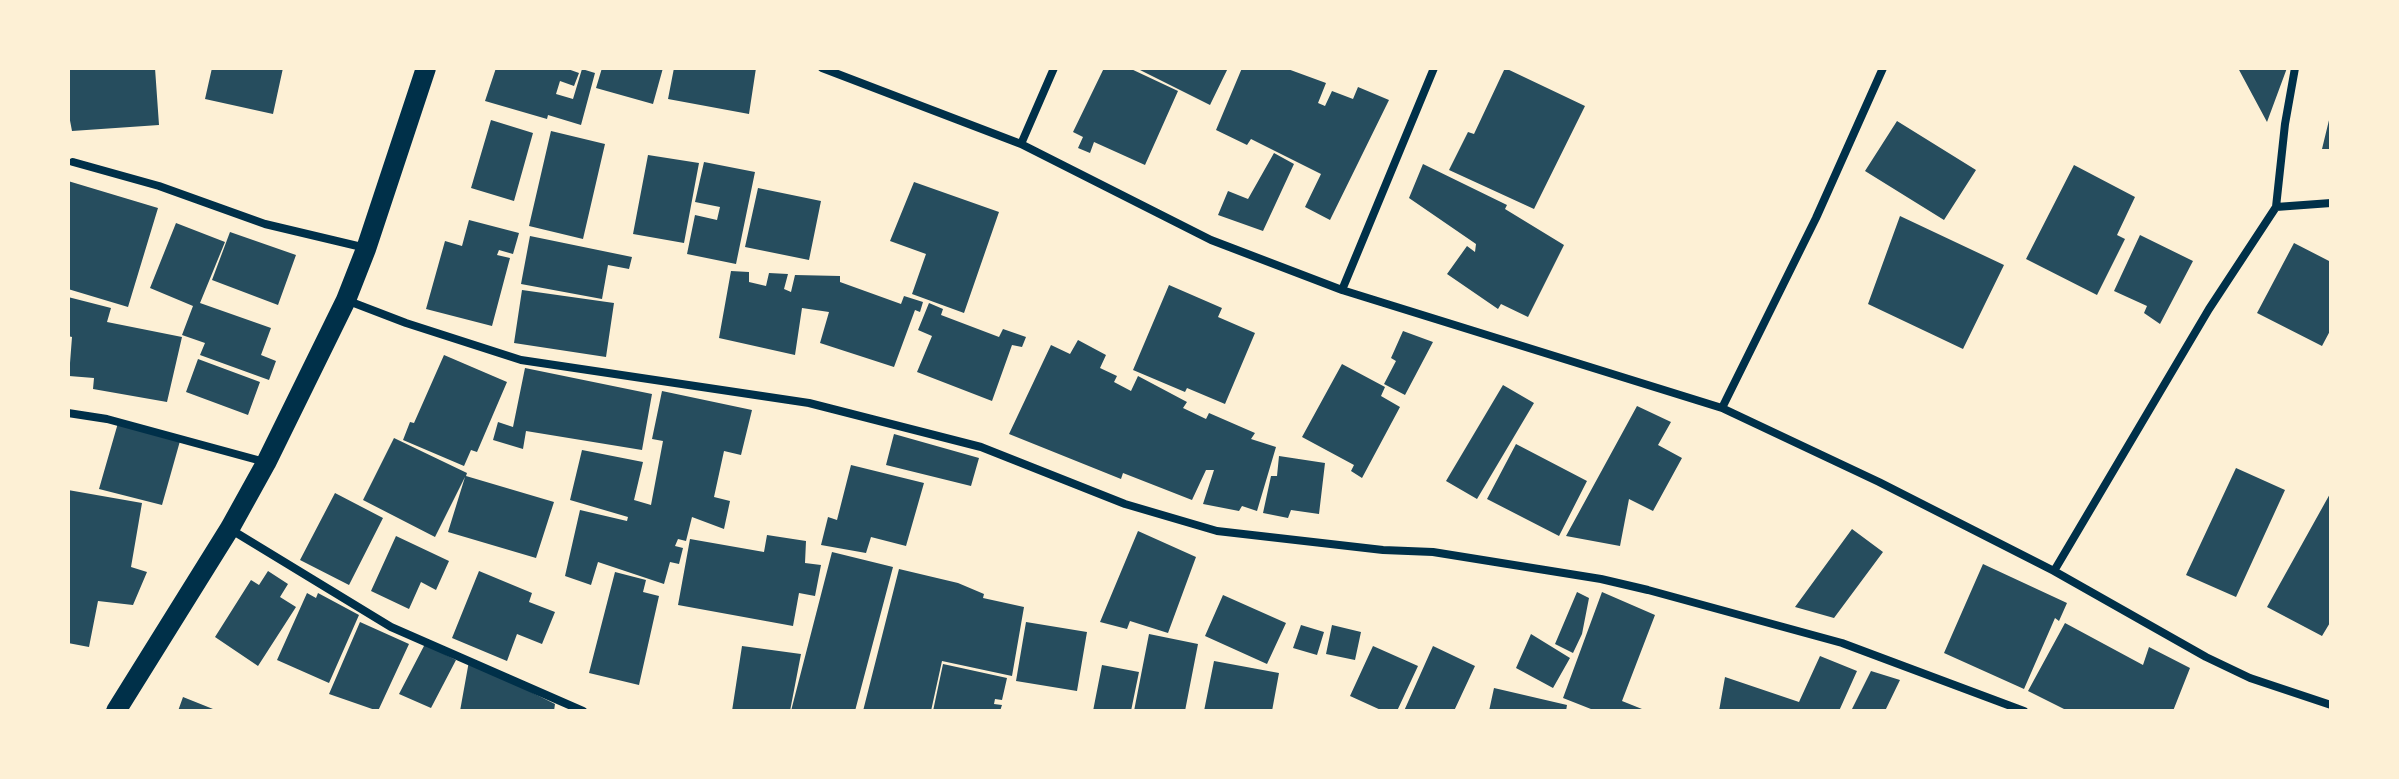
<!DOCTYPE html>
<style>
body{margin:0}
#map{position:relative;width:2399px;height:779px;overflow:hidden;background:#fdf0d5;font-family:Karla,sans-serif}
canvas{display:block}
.frame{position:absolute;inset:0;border:70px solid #fdf0d5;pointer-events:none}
</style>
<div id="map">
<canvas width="2399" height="779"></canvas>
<div class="frame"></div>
</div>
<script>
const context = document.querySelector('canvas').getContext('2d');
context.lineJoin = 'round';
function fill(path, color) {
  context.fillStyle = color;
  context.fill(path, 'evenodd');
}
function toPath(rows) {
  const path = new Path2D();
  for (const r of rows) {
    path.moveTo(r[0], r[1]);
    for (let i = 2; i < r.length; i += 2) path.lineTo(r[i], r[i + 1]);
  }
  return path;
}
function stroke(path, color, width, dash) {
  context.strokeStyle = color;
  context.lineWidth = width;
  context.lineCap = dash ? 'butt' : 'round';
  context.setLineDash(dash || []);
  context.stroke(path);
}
fill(toPath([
 [68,68,155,68,159,125,72,131,68,110],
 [212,68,283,68,273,114,205,99],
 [496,68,565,68,579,73,574,86,560,81,556,94,573,99,582,69,595,73,581,125,548,115,547,119,485,101],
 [602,68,663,68,653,104,596,88],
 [674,68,756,68,749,114,668,99],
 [1104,68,1129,68,1178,91,1145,165,1094,142,1090,153,1078,148,1083,137,1073,132],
 [1136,68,1228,68,1210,105],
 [1242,68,1285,68,1326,83,1318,103,1325,106,1332,91,1353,99,1358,87,1389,100,1330,220,1305,207,1321,174,1251,139,1247,145,1216,130],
 [1505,68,1585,106,1534,209,1449,170,1468,132,1474,134],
 [2238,68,2287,68,2267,122],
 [2330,116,2331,149,2322,149],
 [491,120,533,133,514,201,471,188],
 [1897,121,1976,170,1944,220,1865,171],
 [551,131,605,144,583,239,529,226],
 [1274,153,1294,164,1263,231,1218,215,1228,191,1248,199],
 [648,155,699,163,684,243,633,234],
 [704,162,755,172,736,264,687,254,695,215,717,220,720,207,695,202],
 [1423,164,1507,205,1505,209,1564,245,1528,317,1501,304,1498,309,1447,274,1467,246,1475,252,1476,244,1409,198],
 [2074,165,2135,197,2117,235,2125,239,2097,295,2026,259],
 [68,181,158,208,128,307,68,289],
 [914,182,999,212,964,313,912,294,926,254,890,241],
 [758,188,821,201,809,260,745,247],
 [1900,216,2004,265,1963,349,1868,304],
 [469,220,519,233,513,254,499,250,497,255,510,258,492,326,426,309,445,241,462,246],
 [176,223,225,242,200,303,271,328,261,355,276,361,269,380,200,355,205,343,182,335,193,306,150,288],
 [230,232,296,255,278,305,212,280],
 [2140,235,2193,261,2160,324,2144,313,2147,306,2114,291],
 [530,236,632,257,629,269,608,265,602,299,521,284],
 [2294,243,2331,262,2331,329,2322,346,2257,313],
 [731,271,749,272,749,282,766,286,769,273,788,274,784,289,791,292,795,275,840,276,840,282,901,304,904,296,923,302,920,312,915,310,894,367,820,343,829,312,802,308,795,355,719,338],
 [1169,285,1222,308,1218,317,1255,333,1225,404,1187,388,1185,392,1133,370],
 [522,290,614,303,606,357,514,343],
 [68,297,111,308,107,322,182,337,167,402,93,389,94,378,69,376,72,337,68,336],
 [929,303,943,309,941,315,999,337,1003,329,1026,337,1022,347,1012,345,992,401,917,372,932,336,918,330],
 [1403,331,1433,342,1405,395,1384,384,1396,361,1391,358],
 [1078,340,1106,355,1100,368,1117,376,1114,382,1131,391,1138,376,1187,402,1183,408,1206,419,1209,413,1255,433,1251,439,1276,447,1257,511,1242,506,1239,511,1203,504,1214,470,1206,470,1192,500,1123,473,1121,479,1009,434,1051,345,1070,354],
 [444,355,507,382,477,452,471,450,464,466,403,440,410,422,414,423],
 [198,359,260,382,248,415,186,392],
 [1342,364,1385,387,1381,396,1400,407,1362,478,1351,471,1354,465,1302,437],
 [525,368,652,394,642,450,526,431,523,449,493,440,498,422,513,427],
 [1503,385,1534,403,1477,499,1446,481],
 [662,391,752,410,741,455,724,451,714,497,730,501,724,529,692,517,686,541,678,539,675,546,683,548,679,564,670,562,664,584,598,562,591,585,565,576,580,510,627,521,628,517,570,500,582,450,643,462,634,500,651,505,663,441,652,439],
 [1637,406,1671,422,1658,445,1682,458,1653,511,1629,499,1620,546,1566,536],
 [118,423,180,441,162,505,99,489],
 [894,434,979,458,971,486,886,465],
 [394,438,467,473,466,476,554,502,536,558,448,532,465,477,435,537,363,500],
 [1516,444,1587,481,1559,536,1487,499],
 [1279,456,1325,463,1319,514,1291,510,1288,518,1263,513,1271,476,1277,476],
 [851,465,924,483,906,546,871,537,866,553,821,545,828,517,837,520],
 [2236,468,2285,490,2236,597,2186,575],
 [68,490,142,503,131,567,147,572,133,605,98,601,89,647,68,643],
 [2331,492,2331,621,2322,636,2267,607],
 [335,493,383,518,349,585,300,560],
 [1852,529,1883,552,1834,618,1795,607],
 [1138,531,1196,557,1168,633,1130,621,1127,629,1100,622],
 [767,535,806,541,805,563,821,565,815,596,799,593,793,626,678,605,690,539,764,552],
 [396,536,449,561,436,590,421,582,409,609,371,591],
 [832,552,893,567,855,711,791,711],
 [1983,564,2067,603,2059,621,2055,618,2024,689,1944,653],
 [899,569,958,583,984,594,983,598,1024,607,1012,676,942,661,931,711,863,711],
 [268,571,288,584,280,597,296,607,258,666,215,637,251,580,259,585],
 [479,571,532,593,529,602,555,612,542,644,517,634,507,661,452,638],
 [615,572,646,580,643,592,659,596,639,685,589,673],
 [1577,592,1589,598,1582,634,1573,653,1555,644],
 [1602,592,1655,615,1622,701,1647,711,1596,711,1563,698],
 [307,593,316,598,318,593,359,615,329,683,277,660],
 [1223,595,1286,623,1267,664,1205,636],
 [360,622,409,644,378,711,329,694],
 [1026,622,1087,632,1077,691,1016,681],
 [2065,623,2143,665,2149,647,2190,668,2173,711,2068,711,2028,691],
 [1301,625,1324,632,1317,655,1293,648],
 [1332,625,1361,632,1355,660,1326,654],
 [1149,634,1198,644,1185,711,1134,711],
 [1531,634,1570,658,1553,688,1516,668],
 [425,644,456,660,431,708,399,694],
 [742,646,801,654,790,711,732,711],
 [1373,646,1418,666,1397,711,1383,711,1350,696],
 [1433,646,1475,666,1454,711,1404,711],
 [1820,656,1857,671,1839,711,1719,711,1725,677,1799,702],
 [469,661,555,704,554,711,460,711],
 [1214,661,1279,673,1272,711,1204,711],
 [943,664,1007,678,1002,700,995,699,994,704,1002,705,1000,711,933,711],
 [1102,665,1139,672,1131,711,1093,711],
 [1871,671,1900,680,1885,711,1851,711],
 [1494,688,1567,705,1566,711,1489,711],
 [183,697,218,711,178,711]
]), '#264d5e');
stroke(toPath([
 [822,68,1021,144,1211,240,1342,290,1722,408,1879,482,2054,571,2206,657,2250,678,2331,705],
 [1021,144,1054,68],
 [73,162,159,186,265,224,366,248],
 [2276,207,2285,124,2295,68],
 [1342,290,1434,68],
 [346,300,406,323,521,360,809,403,981,447,1125,504,1217,531,1383,550,1433,552,1601,579,1648,590,1842,643,2024,711],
 [1722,408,1816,218,1883,68],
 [68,413,107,419,265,462],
 [230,529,391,627,583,711],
 [2054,571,2209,309,2276,207,2331,203]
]), '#003049', 8);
stroke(toPath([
 [116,711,230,528,266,463,346,300,366,249,426,68]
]), '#003049', 20);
</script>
